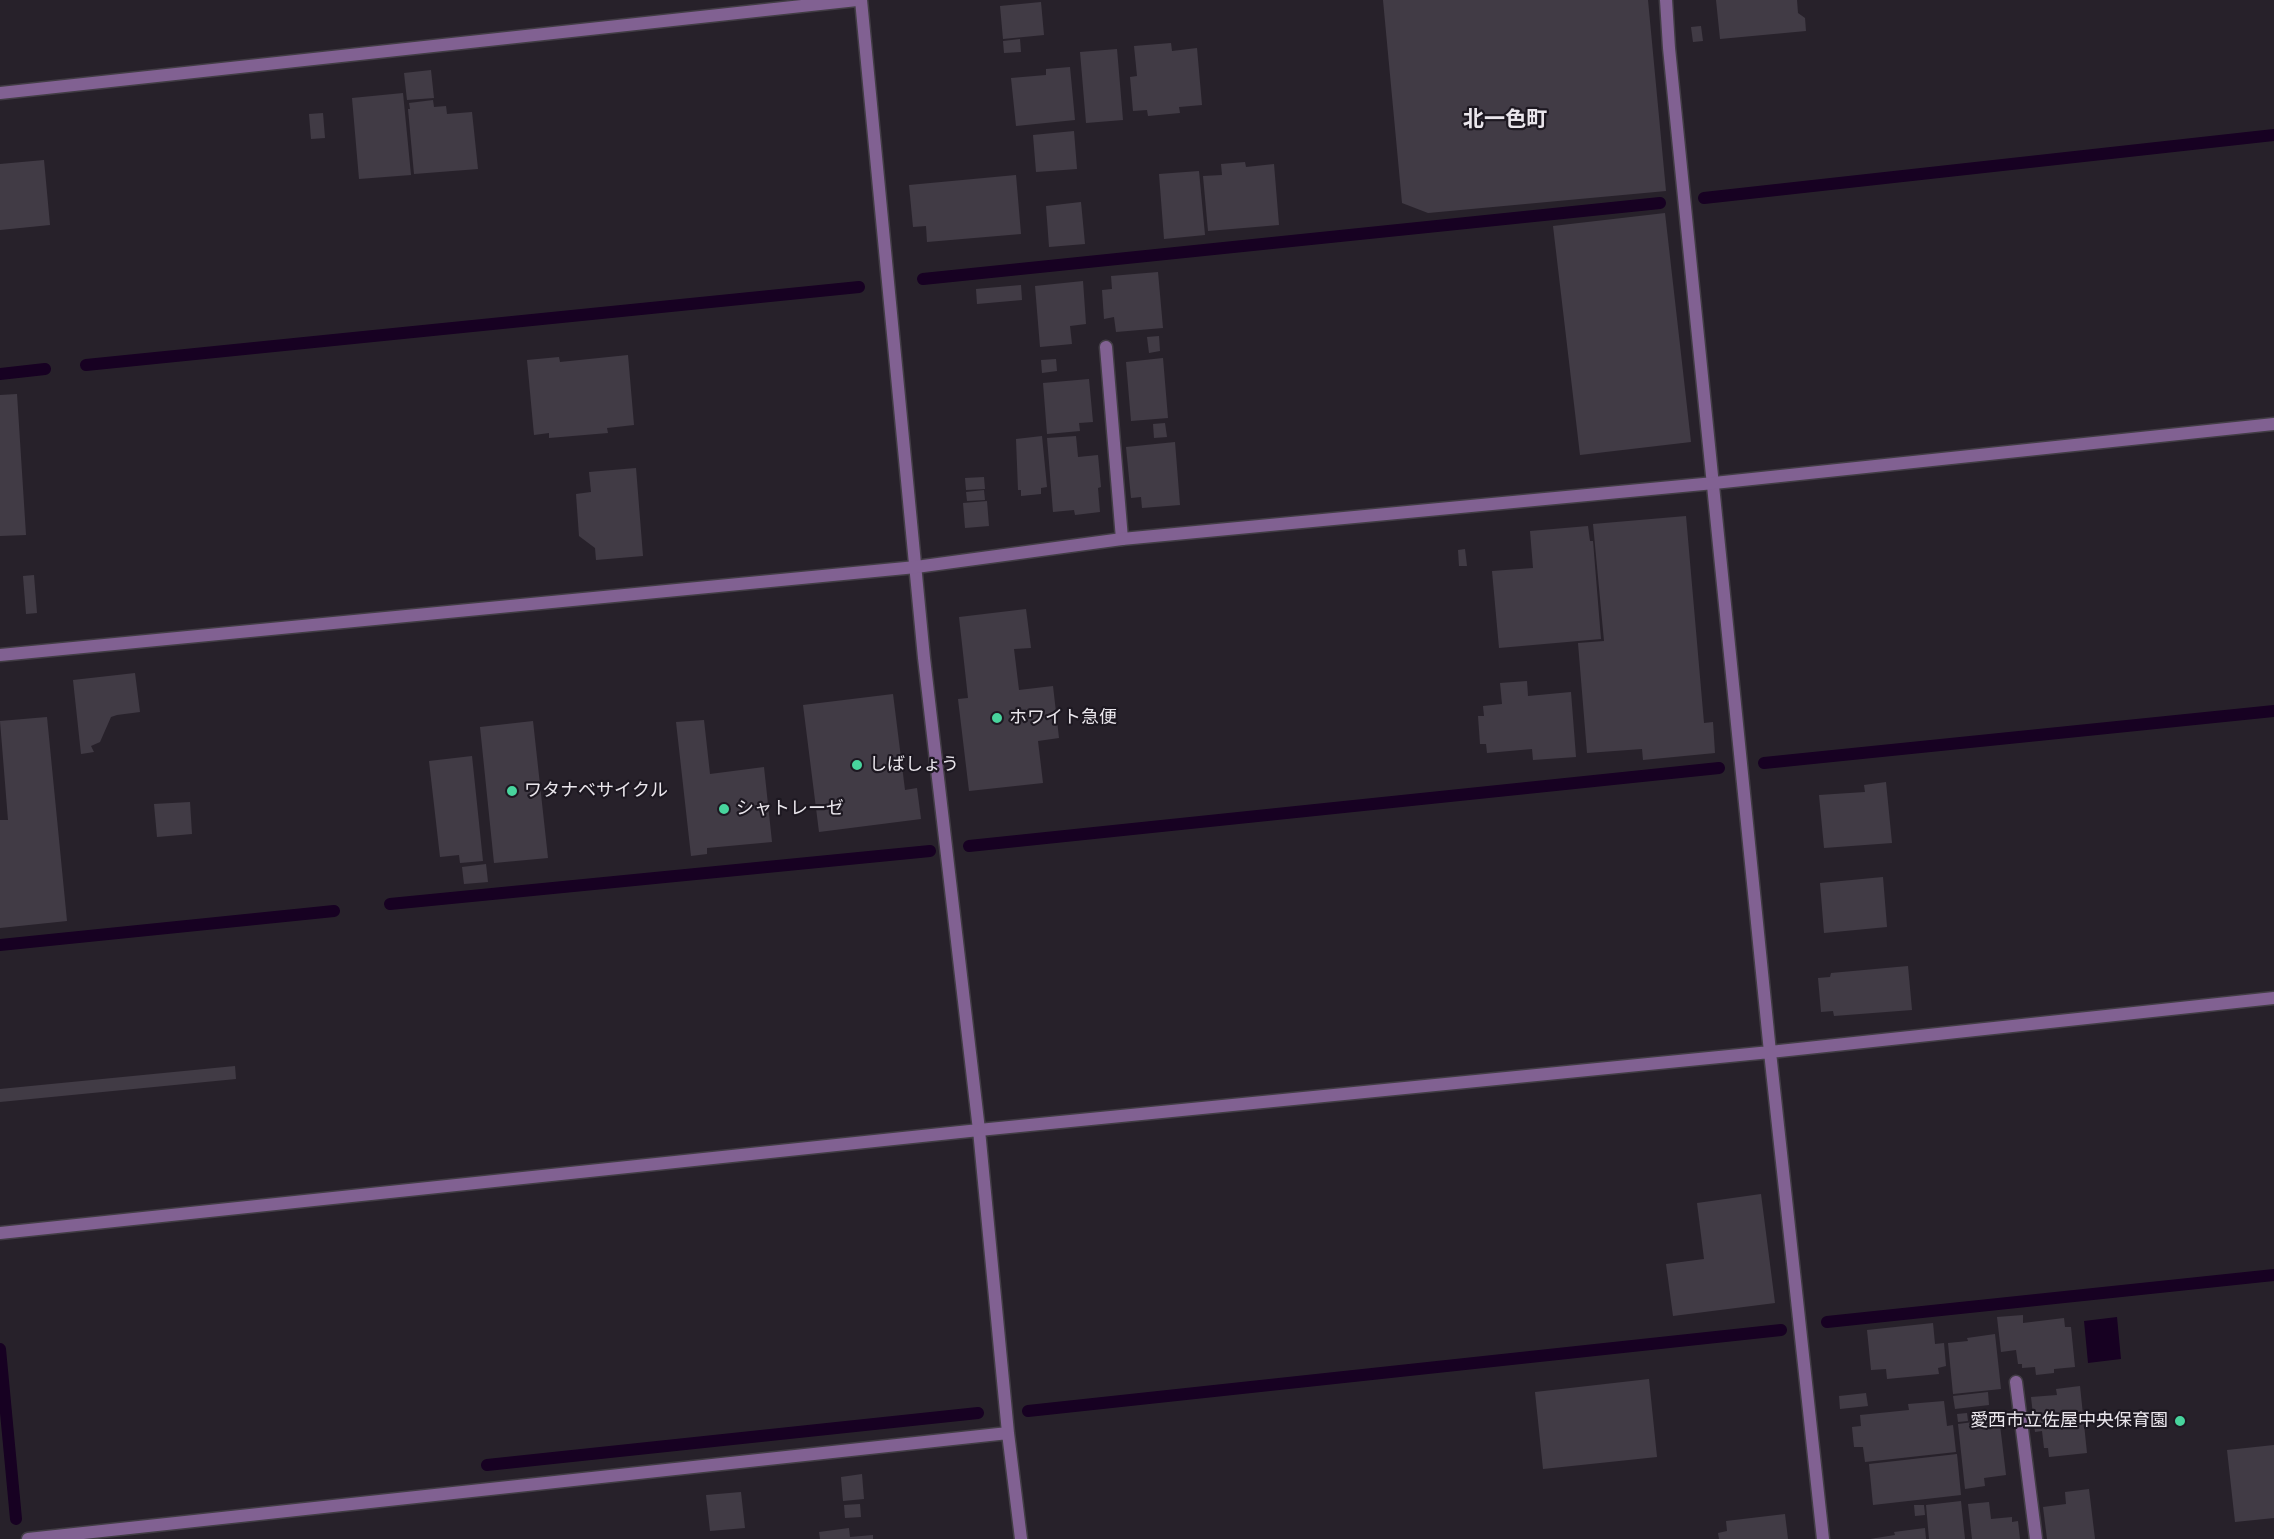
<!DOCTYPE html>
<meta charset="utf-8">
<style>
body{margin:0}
canvas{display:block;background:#27212a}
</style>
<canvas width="2274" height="1539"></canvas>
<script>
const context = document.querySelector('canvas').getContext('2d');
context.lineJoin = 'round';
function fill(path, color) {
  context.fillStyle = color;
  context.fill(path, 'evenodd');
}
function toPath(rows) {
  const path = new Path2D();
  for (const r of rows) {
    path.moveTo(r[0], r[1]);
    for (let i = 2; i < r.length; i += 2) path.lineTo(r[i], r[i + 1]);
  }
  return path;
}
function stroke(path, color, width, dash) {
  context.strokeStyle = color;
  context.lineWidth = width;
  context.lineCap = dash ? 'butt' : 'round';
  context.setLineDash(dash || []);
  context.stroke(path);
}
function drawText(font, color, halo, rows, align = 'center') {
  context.font = font + ' "Archivo Narrow","Noto Sans JP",sans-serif';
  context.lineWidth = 4.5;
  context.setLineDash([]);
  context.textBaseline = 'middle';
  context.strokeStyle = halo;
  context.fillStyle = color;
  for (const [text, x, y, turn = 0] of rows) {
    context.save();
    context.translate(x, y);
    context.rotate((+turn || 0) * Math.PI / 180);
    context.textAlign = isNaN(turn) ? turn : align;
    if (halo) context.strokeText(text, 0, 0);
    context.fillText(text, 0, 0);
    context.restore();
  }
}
fill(toPath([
 [2117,1317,2121,1359,2088,1363,2084,1321]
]), '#170122');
stroke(toPath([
 [1704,198,2274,135],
 [923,279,1660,203],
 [86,365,859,287],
 [0,374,45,369],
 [1764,763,2274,711],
 [969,846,1719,768],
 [390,904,930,851],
 [0,945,334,911],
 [1827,1322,2274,1275],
 [0,1349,16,1519],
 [1028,1411,1781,1330],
 [487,1465,978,1413]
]), '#170122', 12);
fill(toPath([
 [1383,0,1648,0,1666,191,1428,213,1402,203],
 [1716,0,1797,0,1798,13,1805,18,1806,31,1720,39],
 [1041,2,1044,35,1003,39,1000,6],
 [1701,26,1703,41,1693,42,1691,27],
 [1020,39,1021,52,1004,53,1003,41],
 [1171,43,1172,51,1197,48,1202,105,1179,107,1180,113,1148,116,1147,110,1133,111,1130,77,1137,76,1134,46],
 [1117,49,1123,120,1086,123,1080,52],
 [1070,67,1075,120,1016,126,1011,78,1046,75,1046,69],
 [431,70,434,98,407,100,404,73],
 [403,93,411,175,359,179,352,98],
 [433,100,434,107,446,106,447,114,472,112,478,169,414,174,408,109,410,109,409,103],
 [323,113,325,138,311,139,309,114],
 [1074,131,1077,169,1036,172,1033,135],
 [44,160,50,225,0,230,0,164],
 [1245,162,1246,167,1274,164,1279,225,1208,231,1203,176,1222,175,1221,164],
 [1199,171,1205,235,1164,239,1159,174],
 [1016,175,1021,234,927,242,926,226,913,227,909,185],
 [1081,202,1085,244,1049,247,1046,206],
 [1665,213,1691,442,1580,455,1553,226],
 [1158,272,1163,328,1116,332,1114,317,1104,319,1102,290,1112,289,1111,276],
 [1083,281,1086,324,1070,326,1072,344,1040,347,1035,286],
 [1021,285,1022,300,977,304,976,289],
 [1159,336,1160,351,1149,353,1147,337],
 [628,355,634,425,607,428,608,433,549,438,549,433,534,435,527,360,559,357,560,362],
 [1163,358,1168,418,1131,421,1126,362],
 [1056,359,1057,371,1042,373,1041,360],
 [1089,379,1093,422,1079,423,1080,431,1047,434,1043,383],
 [17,394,26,535,0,536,0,395],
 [1165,423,1167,437,1154,438,1153,424],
 [1042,436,1047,487,1041,488,1041,494,1021,496,1021,490,1018,490,1016,439],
 [1076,436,1078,457,1098,455,1101,487,1098,488,1100,512,1075,515,1074,510,1053,512,1047,438],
 [1175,442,1180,505,1142,508,1141,497,1131,498,1126,447],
 [636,468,643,556,596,560,595,548,579,536,576,494,591,492,589,472],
 [984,477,985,489,966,490,965,478],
 [984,490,985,500,967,501,966,492],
 [987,501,989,526,965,528,963,503],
 [1686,516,1704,723,1713,722,1715,753,1643,760,1642,749,1587,753,1578,643,1604,641,1593,524],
 [1588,526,1590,541,1593,541,1601,639,1499,648,1492,571,1533,568,1530,531],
 [1465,549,1467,566,1459,566,1458,550],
 [34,575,37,613,26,614,23,576],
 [1026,609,1031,648,1014,649,1019,690,1053,686,1059,738,1038,741,1043,783,969,791,958,699,968,698,959,617],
 [135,673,140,712,117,715,111,717,100,742,91,746,94,752,81,754,73,680],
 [1527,681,1528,696,1571,692,1576,757,1533,760,1532,749,1487,753,1486,744,1480,744,1478,716,1484,716,1483,706,1502,704,1500,683],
 [893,694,905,790,917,788,921,819,819,832,803,705],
 [47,717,67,921,0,928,0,820,8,820,0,721],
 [704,720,710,774,764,767,772,842,707,848,707,854,691,856,676,722],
 [533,721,548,858,494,863,480,727],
 [472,756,483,861,460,863,459,855,440,857,429,761],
 [1886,782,1892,843,1824,848,1819,795,1865,792,1864,785],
 [190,802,192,834,157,837,154,804],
 [486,864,488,882,464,884,462,867],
 [1883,877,1887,927,1824,933,1820,883],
 [1908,966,1912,1010,1834,1016,1833,1011,1821,1012,1818,978,1830,977,1831,973],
 [235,1066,236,1079,0,1102,0,1089],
 [1761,1194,1775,1303,1673,1316,1666,1264,1704,1259,1697,1203],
 [2023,1315,2023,1323,2064,1318,2065,1327,2071,1327,2075,1367,2054,1369,2054,1373,2036,1375,2035,1367,2022,1368,2022,1364,2018,1364,2016,1350,2001,1352,1997,1317],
 [1933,1323,1935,1344,1944,1343,1946,1366,1938,1368,1939,1374,1887,1379,1886,1369,1871,1370,1867,1330],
 [1995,1334,2001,1389,1953,1394,1948,1343,1968,1341,1967,1338],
 [1649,1379,1657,1457,1543,1469,1535,1392],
 [2080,1386,2087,1453,2049,1457,2048,1448,2044,1448,2042,1431,2035,1432,2031,1397,2057,1395,2056,1389],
 [1988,1392,1989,1405,1955,1409,1953,1396],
 [1866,1393,1868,1406,1840,1409,1839,1396],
 [1944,1401,1947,1426,1953,1425,1956,1452,1865,1462,1863,1447,1854,1447,1852,1427,1861,1426,1860,1415,1909,1410,1908,1404],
 [1967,1413,1968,1421,1958,1422,1957,1414],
 [1996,1419,1997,1426,2000,1425,2006,1475,1984,1478,1985,1486,1965,1489,1958,1424],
 [2274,1445,2274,1518,2235,1522,2227,1450],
 [1957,1454,1961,1495,1873,1505,1869,1464],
 [862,1474,864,1499,843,1501,841,1477],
 [2089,1489,2095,1539,2047,1539,2043,1507,2066,1504,2065,1492],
 [741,1492,745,1528,710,1531,706,1495],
 [1961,1501,1965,1539,1929,1539,1926,1505],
 [1989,1502,1991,1519,2012,1517,2012,1522,2018,1521,2020,1539,1972,1539,1968,1504],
 [860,1504,861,1517,845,1518,844,1505],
 [1914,1505,1924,1505,1925,1515,1915,1516],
 [1785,1514,1788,1539,1719,1539,1718,1533,1727,1531,1726,1521],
 [849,1528,850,1537,873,1535,873,1539,820,1539,819,1532],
 [1925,1528,1926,1539,1870,1539,1895,1535,1894,1532]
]), '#413b45');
const service = toPath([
 [1106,347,1122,539],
 [2016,1382,2036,1539]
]);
const minor = toPath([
 [861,0,924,658,979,1130,1008,1433,1021,1539],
 [1666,0,1669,48,1770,1052,1823,1539],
 [0,93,857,0],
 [0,1233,979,1130,1770,1052,2274,998],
 [28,1539,1008,1433]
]);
const tertiary = toPath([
 [0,655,916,567,1122,539,1714,483,2274,424]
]);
stroke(service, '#423d45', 15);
stroke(minor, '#423d45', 15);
stroke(tertiary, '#423d45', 15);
stroke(service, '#816192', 12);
stroke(minor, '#816192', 12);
stroke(tertiary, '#816192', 12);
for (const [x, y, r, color] of [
 [997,718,6,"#48d49d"],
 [857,765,6,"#48d49d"],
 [512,791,6,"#48d49d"],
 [724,809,6,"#48d49d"],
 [2180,1421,6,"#48d49d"]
]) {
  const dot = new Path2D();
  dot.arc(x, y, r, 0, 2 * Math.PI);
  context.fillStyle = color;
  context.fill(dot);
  stroke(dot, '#1d1821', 2);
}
drawText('18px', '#eae6ec', '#1d1821', [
 ["ホワイト急便",1009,718],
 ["しばしょう",869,765],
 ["ワタナベサイクル",524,791],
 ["シャトレーゼ",736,809],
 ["愛西市立佐屋中央保育園",2168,1421,"right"]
], 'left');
drawText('bold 21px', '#eae6ec', '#1d1821', [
 ["北一色町",1505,120]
]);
</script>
